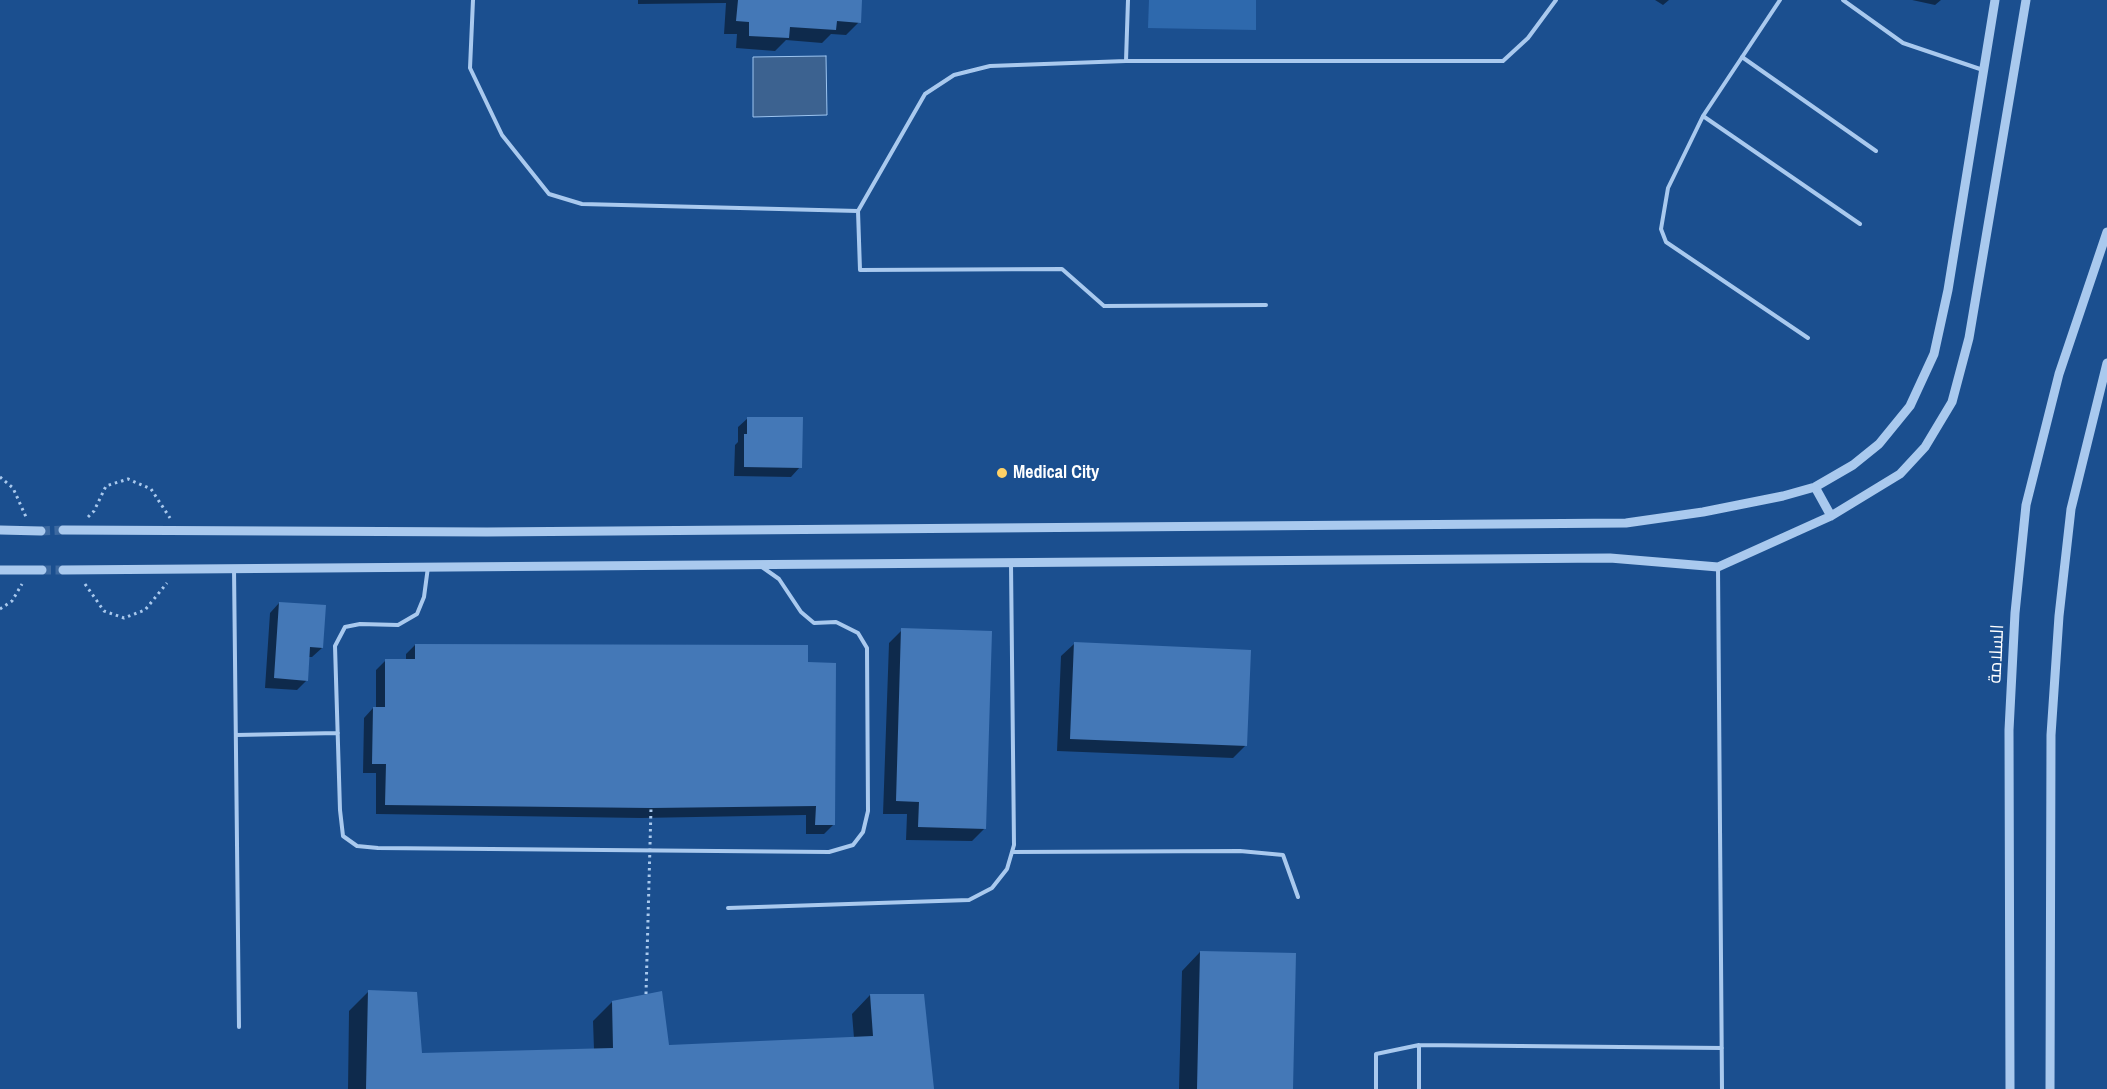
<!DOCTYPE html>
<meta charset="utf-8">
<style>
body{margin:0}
canvas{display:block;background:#1b4f8f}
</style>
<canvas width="2107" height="1089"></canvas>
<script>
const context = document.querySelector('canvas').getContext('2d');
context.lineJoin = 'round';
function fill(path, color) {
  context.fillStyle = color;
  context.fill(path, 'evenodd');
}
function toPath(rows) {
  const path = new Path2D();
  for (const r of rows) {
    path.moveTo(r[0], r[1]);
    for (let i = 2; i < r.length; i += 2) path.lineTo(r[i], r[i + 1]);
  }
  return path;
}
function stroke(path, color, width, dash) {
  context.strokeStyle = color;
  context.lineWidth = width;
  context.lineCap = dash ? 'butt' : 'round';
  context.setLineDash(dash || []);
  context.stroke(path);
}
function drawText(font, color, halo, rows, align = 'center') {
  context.font = font + ' "Archivo Narrow",Cairo,sans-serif';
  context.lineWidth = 4.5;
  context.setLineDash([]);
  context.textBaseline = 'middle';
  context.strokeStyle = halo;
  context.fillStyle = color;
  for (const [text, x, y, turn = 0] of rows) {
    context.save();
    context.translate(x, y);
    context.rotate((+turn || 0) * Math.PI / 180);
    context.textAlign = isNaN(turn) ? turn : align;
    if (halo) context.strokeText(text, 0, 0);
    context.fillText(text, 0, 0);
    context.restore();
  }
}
fill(toPath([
 [1149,0,1256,0,1256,30,1148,28]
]), '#2e69ad');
const water = toPath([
 [826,56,827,115,753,117,753,57,826,56]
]);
fill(water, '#3c6290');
stroke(water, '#9cc4f0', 1);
fill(toPath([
 [638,0,861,0,859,22,846,35,831,34,822,43,786,40,775,51,736,48,737,34,724,34,726,3,638,4],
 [1655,0,1669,0,1663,5],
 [1912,0,1941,0,1935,5],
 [748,418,800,467,791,477,734,476,735,445,738,442,738,427],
 [279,603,322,648,312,657,309,657,307,680,297,690,265,688,270,613],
 [902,630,985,828,972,841,906,840,907,814,883,814,889,643],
 [1074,644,1246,745,1233,758,1057,751,1061,656],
 [415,645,807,663,834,824,824,834,806,834,806,815,641,818,376,814,376,773,363,773,364,718,373,708,376,708,376,670,386,660,406,661,406,654],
 [1200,952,1292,1089,1179,1089,1182,971],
 [368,992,421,1054,594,1050,593,1021,612,1002,668,1047,854,1038,852,1014,870,995,933,1089,348,1089,349,1011]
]), '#0007');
fill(toPath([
 [738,0,862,0,861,23,837,21,836,30,790,27,789,38,749,36,749,22,736,21],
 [747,417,803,417,802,468,744,467,744,434,747,434],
 [279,602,326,605,323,648,310,647,308,681,274,678],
 [901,628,992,631,986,829,918,827,919,802,896,801],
 [1074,642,1251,650,1247,746,1070,739],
 [415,644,808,645,808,662,836,663,835,825,815,825,816,806,651,808,385,805,386,764,372,764,373,707,385,707,385,659,415,659],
 [1200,951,1296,953,1293,1089,1197,1089],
 [368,990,417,992,422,1053,613,1048,612,1001,662,991,669,1045,873,1036,870,994,924,994,934,1089,366,1089]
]), '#4478b7');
stroke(toPath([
 [41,531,63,530],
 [42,570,63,570]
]), '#3d69a0', 9, [9, 4.5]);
stroke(toPath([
 [0,477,13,488,26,517],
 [88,517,94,511,106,486,128,479,151,489,170,518],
 [85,584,104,611,124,618,145,610,167,583],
 [0,609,12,601,22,584]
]), '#a9c9ee', 3, [2.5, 4]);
stroke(toPath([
 [473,0,470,68,502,135,549,194,582,204,858,211,925,94,954,75,990,66,1126,61,1503,61,1528,38,1556,0],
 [1780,0,1703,116,1668,188,1661,229,1666,242,1808,338],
 [1843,0,1903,43,1983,70],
 [1742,57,1876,151],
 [1126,61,1128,0],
 [1703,116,1860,224],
 [858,211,860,270,1062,269,1104,306,1266,305],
 [428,567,424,597,417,614,398,625,360,624,345,627,335,646,340,810,343,836,357,846,378,848,829,852,853,845,863,832,868,811,867,648,858,633,836,622,814,623,801,612,779,579,762,567],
 [1718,567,1722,1089],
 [234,568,239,1027],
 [236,735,338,733],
 [1012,852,1240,851,1283,855,1298,897],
 [728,908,969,900,992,888,1007,869,1014,845,1011,564],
 [1376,1089,1376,1054,1419,1045],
 [1419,1089,1419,1045,1722,1048]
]), '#a9c9ee', 4);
stroke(toPath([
 [1815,487,1831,516],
 [0,530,41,531],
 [63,530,487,532,1626,523,1703,512,1783,496,1815,487,1853,465,1879,444,1910,406,1934,354,1948,290,1995,0],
 [0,570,42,570],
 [63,570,1610,558,1718,567,1831,516,1900,474,1925,447,1952,402,1969,338,2026,0],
 [2010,1089,2009,730,2015,613,2026,505,2059,374,2107,232],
 [2050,1089,2051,735,2059,616,2071,509,2107,363]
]), '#a9c9ee', 9);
stroke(toPath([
 [646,994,651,808]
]), '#a9c9ee', 3, [2.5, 4]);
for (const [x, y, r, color] of [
 [1002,473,6,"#ffd166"]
]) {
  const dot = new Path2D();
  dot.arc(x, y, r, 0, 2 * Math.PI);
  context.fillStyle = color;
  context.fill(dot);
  stroke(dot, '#1b4f8f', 2);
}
drawText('bold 18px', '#fff', '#1b4f8f', [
 ["Medical City",1013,473]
], 'left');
drawText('18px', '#fff', '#1b4f8f', [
 ["السلامة",1997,654,-87]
]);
</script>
